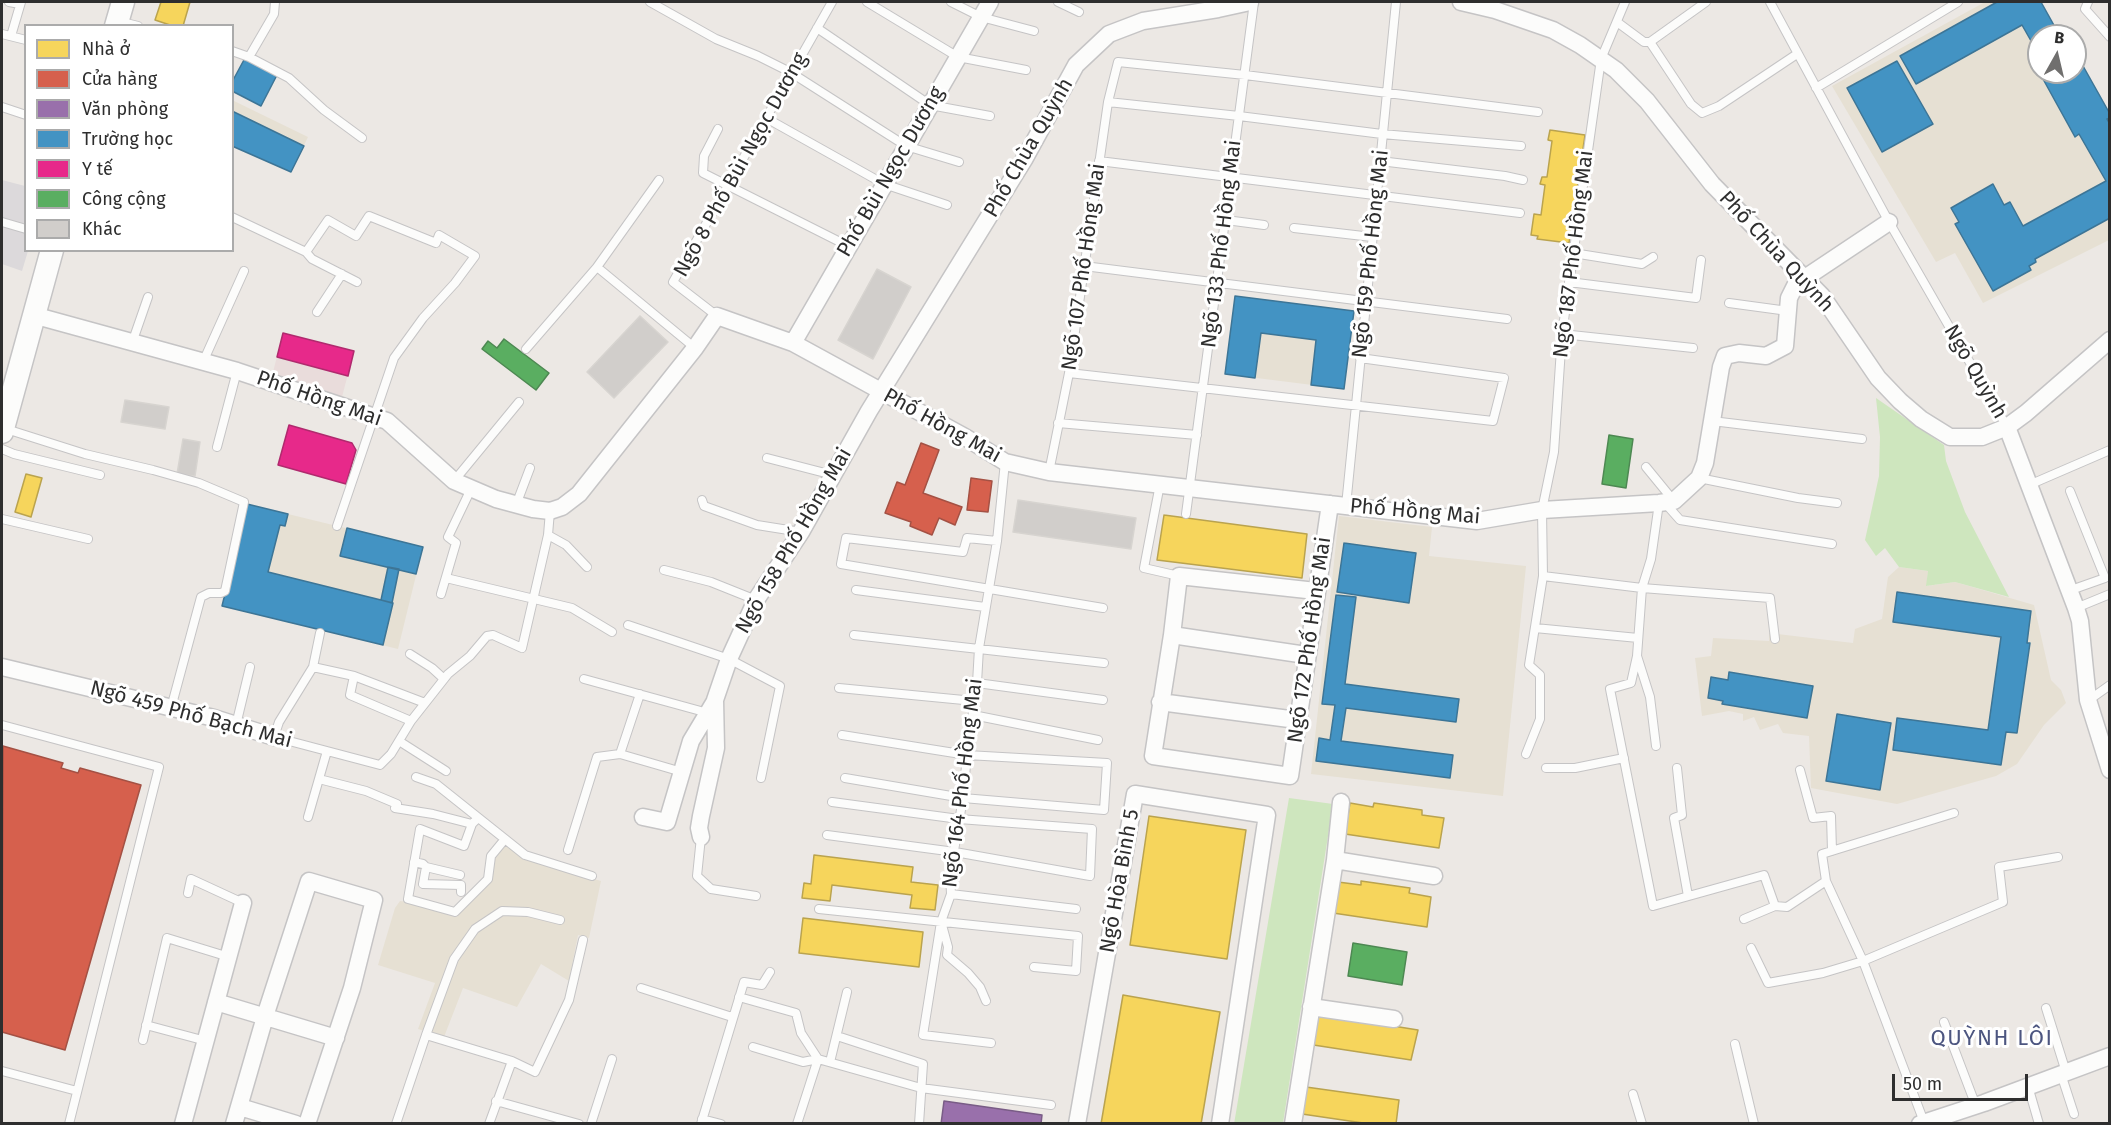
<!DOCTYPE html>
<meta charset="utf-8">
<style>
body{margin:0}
#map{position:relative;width:2111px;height:1125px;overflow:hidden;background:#ece8e4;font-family:"Fira Sans",sans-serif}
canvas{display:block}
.frame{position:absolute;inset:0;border:3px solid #2e2e2e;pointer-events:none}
.legend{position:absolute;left:24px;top:24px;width:210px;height:228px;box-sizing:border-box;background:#fff;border:2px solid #ababab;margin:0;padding:8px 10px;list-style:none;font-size:18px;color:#2e2e2e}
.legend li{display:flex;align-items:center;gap:12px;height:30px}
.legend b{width:30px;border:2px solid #ababab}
.north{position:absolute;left:2027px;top:24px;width:60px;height:60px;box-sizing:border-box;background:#fff;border:2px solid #ababab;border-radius:50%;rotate:8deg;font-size:16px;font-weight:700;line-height:24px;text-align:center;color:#2e2e2e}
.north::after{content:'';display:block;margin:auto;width:21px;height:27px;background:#706f6e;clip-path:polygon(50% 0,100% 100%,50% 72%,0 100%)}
.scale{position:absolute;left:1892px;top:1074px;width:136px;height:27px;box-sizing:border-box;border:3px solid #2e2e2e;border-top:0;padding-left:8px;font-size:18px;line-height:21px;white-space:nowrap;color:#2e2e2e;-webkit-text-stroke:4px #fff;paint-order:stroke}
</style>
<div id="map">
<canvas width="2111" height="1125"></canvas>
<div class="frame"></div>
<ul class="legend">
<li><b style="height:16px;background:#f6d55c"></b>Nhà ở</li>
<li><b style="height:16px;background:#d6604d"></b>Cửa hàng</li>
<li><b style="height:16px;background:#9970ab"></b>Văn phòng</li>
<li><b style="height:16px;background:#4393c3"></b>Trường học</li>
<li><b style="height:16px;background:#e7298a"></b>Y tế</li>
<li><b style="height:16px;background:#5aae61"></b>Công cộng</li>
<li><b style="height:16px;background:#d1cecb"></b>Khác</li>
</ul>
<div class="north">B</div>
<div class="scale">50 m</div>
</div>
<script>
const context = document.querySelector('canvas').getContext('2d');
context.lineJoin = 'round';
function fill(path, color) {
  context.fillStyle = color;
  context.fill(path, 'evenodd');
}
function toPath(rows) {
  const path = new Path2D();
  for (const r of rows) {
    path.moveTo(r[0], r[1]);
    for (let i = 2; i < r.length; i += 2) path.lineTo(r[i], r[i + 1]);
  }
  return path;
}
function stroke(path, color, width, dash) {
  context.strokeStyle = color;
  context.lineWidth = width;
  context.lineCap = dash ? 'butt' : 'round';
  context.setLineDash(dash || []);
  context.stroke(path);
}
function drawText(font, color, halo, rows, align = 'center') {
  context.font = font + ' "Fira Sans",sans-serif';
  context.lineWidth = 6;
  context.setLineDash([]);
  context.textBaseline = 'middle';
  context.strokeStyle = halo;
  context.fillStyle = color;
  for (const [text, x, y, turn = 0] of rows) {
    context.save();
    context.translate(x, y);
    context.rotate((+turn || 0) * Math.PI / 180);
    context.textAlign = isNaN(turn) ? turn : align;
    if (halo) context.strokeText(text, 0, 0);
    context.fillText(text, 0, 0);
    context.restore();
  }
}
fill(toPath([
 [2,180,25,186,26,250,28,251,22,271,2,264]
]), '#dcd9db');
fill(toPath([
 [1985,2,2041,2,2060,36,2039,36,2039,72,2075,72,2075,59,2078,57,2109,114,2109,240,1983,303,1955,253,1936,262,1832,86],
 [232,100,308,137,291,172,233,146],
 [1235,296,1354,311,1344,389,1225,374],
 [247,504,423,547,398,649,222,606],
 [1339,516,1432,527,1429,556,1526,566,1503,796,1311,774],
 [1899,567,1928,571,1927,586,1955,582,2034,605,2051,680,2061,690,2066,703,2044,725,2017,764,1996,776,1897,804,1811,788,1809,736,1783,733,1778,724,1760,730,1754,717,1743,721,1743,714,1729,711,1702,716,1695,658,1711,656,1713,638,1769,641,1769,633,1853,643,1855,629,1882,619,1888,577],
 [504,844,526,860,601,881,589,938,578,935,569,981,541,964,517,1007,463,988,444,1037,418,1029,435,983,378,965,395,908,400,901,409,902,455,915,490,880,493,861]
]), '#e6e0d3');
fill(toPath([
 [283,333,354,351,342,397,272,376]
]), '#e9dcdb');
fill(toPath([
 [1876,398,1944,445,1946,461,1965,512,2009,597,1955,582,1926,586,1928,571,1899,567,1885,548,1876,556,1865,540,1879,476,1880,437],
 [1289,798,1333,804,1283,1123,1234,1124]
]), '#cee6be');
const homes = toPath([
 [161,2,190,2,183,26,173,26,155,20,161,2],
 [1550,130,1585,135,1569,243,1537,239,1538,236,1531,235,1534,214,1541,215,1545,185,1540,184,1542,177,1547,177,1552,141,1548,140,1550,130],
 [26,474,42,478,31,517,15,512,26,474],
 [1164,515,1307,534,1302,578,1157,560,1164,515],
 [1350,803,1373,807,1374,803,1422,810,1422,815,1444,818,1439,848,1345,834,1350,803],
 [1149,816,1246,830,1227,959,1130,945,1149,816],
 [814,855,913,867,911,882,938,885,935,910,910,908,912,895,832,885,830,901,802,898,804,883,811,884,814,855],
 [1361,881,1410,888,1409,893,1431,897,1427,927,1333,913,1338,882,1361,885,1361,881],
 [803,918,923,932,919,967,799,953,803,918],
 [1123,995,1220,1012,1201,1124,1101,1124,1123,995],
 [1312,1013,1418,1030,1411,1060,1307,1044,1312,1013],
 [1306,1087,1399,1100,1396,1124,1370,1124,1302,1114,1306,1087]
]);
fill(homes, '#f6d55c');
stroke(homes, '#baa34e', 1.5);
const shops = toPath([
 [921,443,939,450,923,493,962,507,955,525,939,518,932,535,910,526,911,522,885,513,897,482,905,485,921,443],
 [971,478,992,481,988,512,967,510,971,478],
 [3,746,63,763,61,768,78,773,80,768,141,785,65,1050,2,1032,3,746]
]);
fill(shops, '#d6604d');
stroke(shops, '#a45144', 1.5);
const offices = toPath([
 [944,1101,1042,1115,1041,1124,941,1124,944,1101]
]);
fill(offices, '#9970ab');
stroke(offices, '#795c86', 1.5);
const schools = toPath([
 [1997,2,2041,2,2060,36,2039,36,2039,55,2022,25,1916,84,1900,56,1997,2],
 [2078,57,2110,114,2110,118,2107,119,2110,124,2110,218,2035,259,2036,262,2029,266,2031,270,1993,291,1955,224,1959,222,1951,208,1993,184,2004,205,2010,202,2023,226,2106,181,2079,134,2075,137,2043,79,2050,75,2048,72,2075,72,2075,59,2078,57],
 [245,58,277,75,261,106,232,91,232,82,245,58],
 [1897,61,1933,124,1882,152,1847,88,1897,61],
 [232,111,304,146,291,172,232,146,232,111],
 [1235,296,1354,311,1344,389,1311,385,1316,340,1261,333,1255,378,1225,374,1235,296],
 [247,504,288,514,285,526,280,525,268,572,393,603,383,645,222,606,247,504],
 [347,528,423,547,416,574,340,556,347,528],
 [1344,543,1416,553,1409,603,1337,592,1344,543],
 [388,567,399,569,392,603,381,600,388,567],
 [1897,592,2031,611,2027,643,2030,643,2017,733,2006,732,2001,765,1893,750,1897,718,1988,730,2001,637,1893,622,1897,592],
 [1336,595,1356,597,1345,684,1459,699,1456,722,1346,708,1341,741,1453,755,1450,778,1316,761,1319,738,1330,740,1335,705,1322,704,1336,595],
 [1729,672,1813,686,1807,718,1722,704,1723,701,1708,698,1711,677,1728,680,1729,672],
 [1837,714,1891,723,1880,790,1826,781,1837,714]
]);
fill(schools, '#4393c3');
stroke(schools, '#3d7596', 1.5);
const health = toPath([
 [283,333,354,351,348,376,277,357,283,333],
 [289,425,352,443,356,450,346,484,278,465,289,425]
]);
fill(health, '#e7298a');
stroke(health, '#b02a6e', 1.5);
const public = toPath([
 [504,339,549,373,536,390,482,349,488,341,497,348,504,339],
 [1609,435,1633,439,1626,488,1602,484,1609,435],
 [1353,943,1407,952,1402,985,1348,976,1353,943]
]);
fill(public, '#5aae61');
stroke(public, '#4d8852', 1.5);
const building = toPath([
 [877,269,911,287,873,359,838,340,877,269],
 [640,316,668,342,614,398,587,372,640,316],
 [125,400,169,407,165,429,121,422,125,400],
 [183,439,200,442,195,476,177,474,183,439],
 [1018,500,1136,518,1131,549,1013,532,1018,500]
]);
fill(building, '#d1cecb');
stroke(building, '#d7d4d0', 1.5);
const service = toPath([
 [9,2,20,4],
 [650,2,716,39,758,56,790,72,906,146,959,162],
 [867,2,958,57,1026,70],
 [951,2,981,17,1034,31],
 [1058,2,1079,12],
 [1770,2,1889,222,2007,427],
 [2088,2,2085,9,2110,37],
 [118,21,138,26],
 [1617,22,1644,42,1650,42,1691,104,1702,113,1719,106,1797,54],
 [817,28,930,105,990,116],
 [2,34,26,40],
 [11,36,21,2],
 [1650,42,1706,2],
 [232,51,249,57,289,78,324,110,362,138],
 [249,57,274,14,275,2],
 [1816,88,1958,2],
 [1108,102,1239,116,1382,134,1521,146],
 [2,107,26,115],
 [766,118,884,184,947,205],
 [718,129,704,156,703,173,848,246],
 [1099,161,1520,213],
 [1380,161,1505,176,1523,180],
 [659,180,597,267,695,348],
 [232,217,306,252,312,259,357,282],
 [1226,220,1264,225],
 [2,222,26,229],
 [1294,228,1372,237],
 [306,252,328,220,356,236,369,216,436,243,439,235,475,256,455,283,423,318,394,358,337,526],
 [1573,253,1642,264,1653,257],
 [1084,266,1507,319],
 [1569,282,1696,298,1701,260],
 [1729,303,1788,311],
 [317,312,342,274],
 [717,316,673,282,832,2],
 [1562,334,1693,348],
 [132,343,148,297],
 [526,349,597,267],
 [203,362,244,271],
 [1069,373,1493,421,1504,378,1360,358],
 [1712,421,1862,439],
 [1058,423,1197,435],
 [3,428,85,454,153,470,199,483,244,502,225,591,221,593,209,593,201,597,171,708],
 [217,447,237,371],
 [2,449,14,454,100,475],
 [767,458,833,475],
 [1646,467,1673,500],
 [1049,472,1069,373,1108,102,1118,62,1245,75,1538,112],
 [1699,478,1798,498,1837,503],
 [454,481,519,402],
 [1160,484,1144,568,1179,576],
 [2029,485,2110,450],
 [2070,491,2105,578,2071,590],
 [702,500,704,506,757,525,801,532],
 [1665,503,1680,520,1832,544],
 [516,505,530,468],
 [1346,506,1396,2],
 [1186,514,1254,2],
 [2,519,88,539],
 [548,535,566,545,587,567],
 [997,541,967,538,963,552,846,538,841,564,1103,608],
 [664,570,711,582,756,600],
 [1543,576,1642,588,1770,598,1775,639],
 [446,578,572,608,612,632],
 [856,590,985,607],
 [441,594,456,543,448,537,471,489],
 [2076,608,2110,594],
 [628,625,729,659,780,686,761,778],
 [1535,628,1638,638],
 [854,635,1104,663],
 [410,654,432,668,444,679],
 [1637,656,1631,683,1610,689,1653,906,1764,875,1775,906],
 [313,667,320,633],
 [354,676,350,695,411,721],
 [584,679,708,713],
 [977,683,1103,700],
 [839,688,974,701],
 [2089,700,2110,685],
 [425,703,354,676,313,667,279,722,274,737,380,765,391,754,411,721,448,674,470,656,487,636,493,635,522,648,548,535,550,511],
 [973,715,1098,740],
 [2,725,159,767,69,1124],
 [236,725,250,667],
 [842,735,967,755,1107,763,1104,810,963,798,845,778],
 [399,741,446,771],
 [1656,746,1650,697,1637,656,1642,588,1651,559,1659,503],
 [620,754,640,694],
 [1526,754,1540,719,1540,675,1529,665,1543,576,1542,510,1554,452,1562,334,1601,59,1625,2],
 [1546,768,1575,768,1624,758],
 [1677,768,1682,815,1674,818,1688,896],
 [1800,770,1813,818,1831,816,1832,851],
 [416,777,436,784,525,855,592,876],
 [319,779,366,791,397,804,395,808,433,814,472,824,476,820],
 [308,817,327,751],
 [472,824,464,846,420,829,408,899,455,912,488,879,491,856,505,839],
 [827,835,955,852,1090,876,1092,829,959,819,832,802],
 [701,837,697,876,711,889,756,896],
 [568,850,597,757,620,754,682,772],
 [414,862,423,864,426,867,460,875],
 [426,867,423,884,461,885,461,892],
 [188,893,191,879,243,903],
 [951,894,1076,909],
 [819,909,1078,936,1076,971,1034,967],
 [1744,919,1775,906,1787,907,1826,881],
 [942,925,948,947,947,955,968,973,980,987,986,1001],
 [1751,948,1768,983,1823,973,1863,961,2003,902,1999,867,2058,857],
 [641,988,732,1017],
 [739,997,796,1013,801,1033,818,1059,797,1124],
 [2046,1008,2066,1072],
 [1944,1022,1976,1106],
 [146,1025,206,1041],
 [426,1035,512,1061],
 [837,1036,923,1064,919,1124],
 [143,1040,167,938,229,957],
 [991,1043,923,1035,941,922,951,894,950,874,963,798,967,755,977,683,979,648,997,541,1005,462],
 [1735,1044,1754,1124],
 [753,1047,803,1062,818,1059,921,1088,1051,1105],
 [830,1062,847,992],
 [2,1071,77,1091],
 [2061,1074,2074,1114],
 [2028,1086,2039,1124],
 [1633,1094,1642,1124],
 [496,1101,579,1124],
 [702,1119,721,1124],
 [1924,1122,1863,961,1826,881,1822,854,1954,813],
 [396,1124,426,1035,454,959,475,929,502,911,528,912,560,920],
 [489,1124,512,1061,535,1072,569,1000,583,940],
 [591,1124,612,1059],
 [701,1124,744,982,762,985,770,972]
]);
const minor = toPath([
 [1461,2,1495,10,1553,30,1580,45,1616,70,1647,101,1712,184,1822,296,1878,378,1900,401,1921,419,1950,437,1982,437,2007,427,2026,413,2110,340],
 [33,315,237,371,387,421,454,481,496,499,533,509,550,511,562,507,579,494,695,348,717,316,793,343,965,437,1005,462,1049,472,1477,521,1542,510,1659,503,1674,501,1699,478,1705,463,1721,367,1725,356,1739,353,1766,356,1785,346,1789,298,1796,284,1889,222],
 [793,343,990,2],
 [2007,427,2076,608,2080,621,2088,700,2110,770],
 [1316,591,1179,576,1172,635,1153,756,1290,776,1330,504],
 [1172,635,1306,655],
 [2,667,214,718,274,737],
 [1160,702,1297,720],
 [643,817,667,822,691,741,715,701],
 [701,837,699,828,701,816,716,748,715,700,729,659,756,600,801,532,869,411,1025,158,1076,65,1109,34,1143,21,1218,9,1250,2],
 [1335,860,1434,876],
 [216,1002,336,1038],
 [1311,1007,1394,1019],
 [240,1107,296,1124],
 [183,1124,243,903],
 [234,1124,267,1010,309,881,374,900,352,988,307,1124],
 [1077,1124,1135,794,1267,815,1220,1124],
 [1293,1124,1335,860,1341,802],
 [1920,1124,1984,1103,2110,1056]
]);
const secondary = toPath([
 [116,26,123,2],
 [2,432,52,250]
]);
stroke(service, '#c5c4c5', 10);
stroke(minor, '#c5c4c5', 19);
stroke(secondary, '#c5c4c5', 25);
stroke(service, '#fcfcfb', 8);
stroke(minor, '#fcfcfb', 16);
stroke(secondary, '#fcfcfb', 22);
drawText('21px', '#2e2e2e', '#fff', [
 ["Phố Chùa Quỳnh",1029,148,-60],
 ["Ngõ 8 Phố Bùi Ngọc Dương",741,165,-61],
 ["Phố Bùi Ngọc Dương",891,172,-60],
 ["Ngõ 133 Phố Hồng Mai",1222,244,-83],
 ["Phố Chùa Quỳnh",1776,252,47],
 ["Ngõ 159 Phố Hồng Mai",1371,254,-84],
 ["Ngõ 187 Phố Hồng Mai",1574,254,-83],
 ["Ngõ 107 Phố Hồng Mai",1084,267,-82],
 ["Ngõ Quỳnh",1975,372,60],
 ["Phố Hồng Mai",319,399,19],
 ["Phố Hồng Mai",942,426,29],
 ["Phố Hồng Mai",1415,512,5],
 ["Ngõ 158 Phố Hồng Mai",794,541,-60],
 ["Ngõ 172 Phố Hồng Mai",1310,640,-82],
 ["Ngõ 459 Phố Bạch Mai",191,715,15],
 ["Ngõ 164 Phố Hồng Mai",963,783,-83],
 ["Ngõ Hòa Bình 5",1120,881,-80]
]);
context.letterSpacing = '1.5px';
drawText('22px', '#4d5680', '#fff', [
 ["QUỲNH LÔI",1992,1039]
]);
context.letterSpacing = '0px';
</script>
